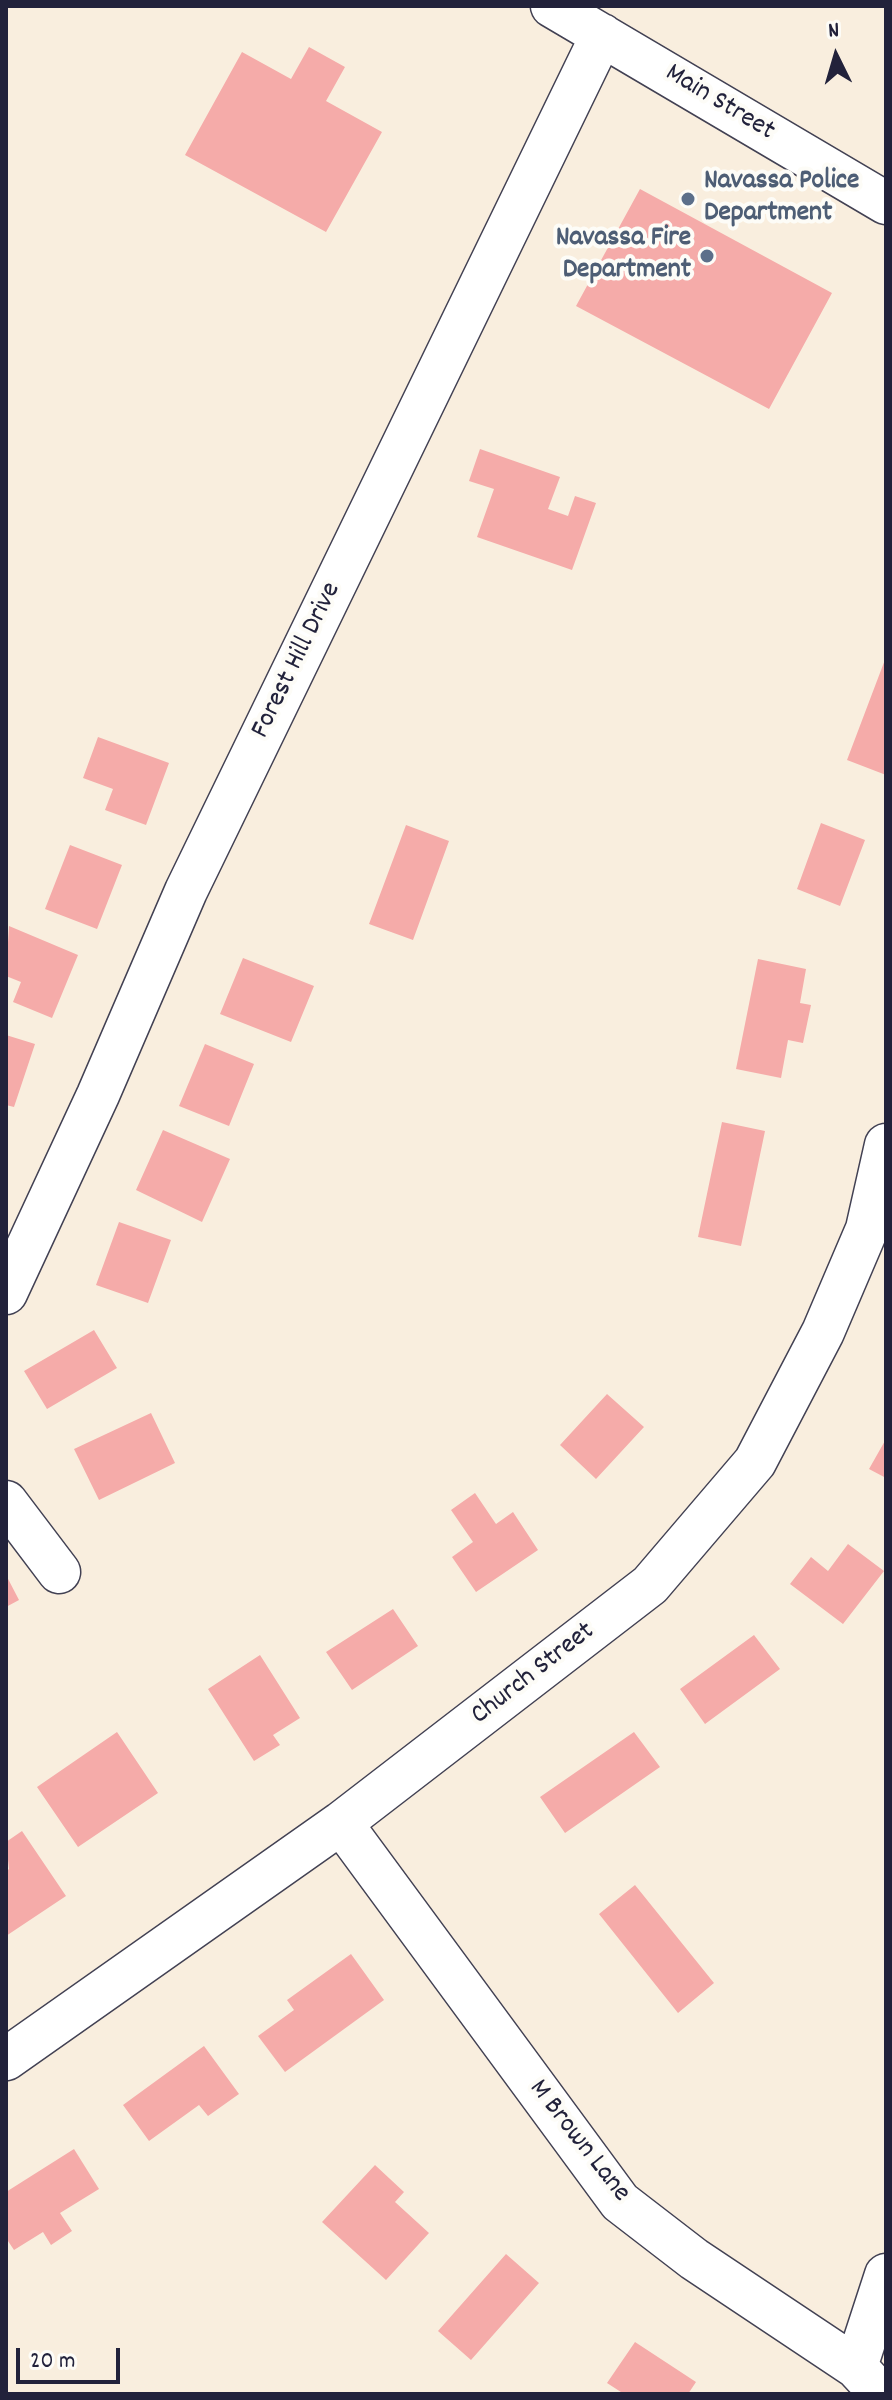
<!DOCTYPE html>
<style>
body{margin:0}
#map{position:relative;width:892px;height:2400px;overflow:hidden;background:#f9eede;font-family:Dekko,sans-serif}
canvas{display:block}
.frame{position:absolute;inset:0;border:8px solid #22223b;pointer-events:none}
.north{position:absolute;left:796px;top:16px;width:80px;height:80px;-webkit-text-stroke:6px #fdfcf7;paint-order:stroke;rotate:355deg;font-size:22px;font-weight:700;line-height:32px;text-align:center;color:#22223b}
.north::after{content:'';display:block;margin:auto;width:28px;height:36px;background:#22223b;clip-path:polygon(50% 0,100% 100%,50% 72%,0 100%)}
.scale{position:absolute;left:16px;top:2348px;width:104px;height:36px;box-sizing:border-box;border:4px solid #22223b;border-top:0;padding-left:10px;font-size:24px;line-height:28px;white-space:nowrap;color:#22223b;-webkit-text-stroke:6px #fdfcf7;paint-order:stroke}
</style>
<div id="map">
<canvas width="892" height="2400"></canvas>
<div class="frame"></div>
<div class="north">N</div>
<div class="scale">20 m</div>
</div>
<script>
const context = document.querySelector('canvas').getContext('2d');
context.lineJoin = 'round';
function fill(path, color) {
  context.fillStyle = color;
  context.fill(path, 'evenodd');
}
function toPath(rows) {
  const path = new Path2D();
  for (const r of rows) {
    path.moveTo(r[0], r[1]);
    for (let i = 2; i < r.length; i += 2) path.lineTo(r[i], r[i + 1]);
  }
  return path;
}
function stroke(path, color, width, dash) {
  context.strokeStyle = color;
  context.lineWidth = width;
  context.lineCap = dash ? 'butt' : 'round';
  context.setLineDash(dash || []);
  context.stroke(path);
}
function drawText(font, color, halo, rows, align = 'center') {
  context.font = font + ' Dekko,sans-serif';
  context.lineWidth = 8;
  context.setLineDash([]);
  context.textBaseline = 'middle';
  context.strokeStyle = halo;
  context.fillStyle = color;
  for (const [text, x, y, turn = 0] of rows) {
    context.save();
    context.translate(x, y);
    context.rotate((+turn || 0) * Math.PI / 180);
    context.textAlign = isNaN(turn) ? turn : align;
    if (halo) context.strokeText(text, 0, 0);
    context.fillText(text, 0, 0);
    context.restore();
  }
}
fill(toPath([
 [309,47,345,67,326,101,382,132,326,232,185,155,242,52,291,79],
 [640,189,832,293,769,409,576,306],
 [480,449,560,477,548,509,568,516,575,496,596,503,572,570,477,537,494,489,469,481],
 [886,657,886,775,847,760],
 [98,737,169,763,146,825,105,810,113,789,83,778],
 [821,823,865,840,840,906,797,889],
 [406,825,449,841,413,940,369,924],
 [70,845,122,865,97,929,45,909],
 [9,926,78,955,52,1018,13,1002,21,982,6,976],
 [243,958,314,986,291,1042,220,1014],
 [758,959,806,969,800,1003,811,1005,803,1043,788,1040,781,1078,736,1069],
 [6,1035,35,1044,14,1107,6,1105],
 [205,1044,254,1064,229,1126,179,1106],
 [722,1122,765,1131,741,1246,698,1237],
 [163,1130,230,1159,202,1222,136,1190],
 [119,1222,171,1240,148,1303,96,1285],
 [94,1330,117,1368,47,1409,24,1371],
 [607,1394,644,1427,596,1479,560,1445],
 [151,1413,175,1463,99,1500,74,1449],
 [886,1439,886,1478,869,1469],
 [475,1493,496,1524,513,1512,538,1550,476,1592,452,1557,473,1542,451,1510],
 [848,1544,884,1571,843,1624,790,1584,811,1557,828,1571],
 [6,1575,19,1600,6,1607],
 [393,1609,418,1646,352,1690,326,1652],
 [754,1635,780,1669,705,1724,680,1689],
 [260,1655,300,1718,273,1735,280,1745,254,1761,208,1689],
 [117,1732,158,1793,78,1847,37,1787],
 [634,1732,660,1767,565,1833,540,1797],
 [22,1831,66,1896,6,1936,6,1872,9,1869,6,1842],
 [635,1885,714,1983,678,2013,599,1914],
 [351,1954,384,2000,285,2072,258,2036,294,2010,287,2000],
 [204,2046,239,2094,208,2116,199,2105,149,2141,123,2105],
 [74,2149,99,2189,60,2213,72,2231,51,2245,43,2232,14,2250,6,2238,6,2192],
 [375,2165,404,2192,395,2202,429,2233,386,2280,322,2222],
 [506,2254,539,2283,471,2360,438,2331],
 [635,2342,696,2382,688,2394,624,2394,607,2383]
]), '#f5aba9');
const minor = toPath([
 [552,6,886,203],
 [6,1293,98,1095,186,891,602,35],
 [6,1502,59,1572],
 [341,1823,620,2202,694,2259,856,2367,881,2394],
 [6,2059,341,1823,650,1585,755,1462,823,1332,867,1229,886,1145],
 [856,2367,886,2275]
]);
stroke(minor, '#424153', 45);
stroke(minor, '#fff', 42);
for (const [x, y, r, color] of [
 [688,199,8,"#5c6f8a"],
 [707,256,8,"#5c6f8a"]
]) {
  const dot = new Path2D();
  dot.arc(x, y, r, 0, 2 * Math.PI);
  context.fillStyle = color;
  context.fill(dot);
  stroke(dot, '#fdfcf7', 3);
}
drawText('28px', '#22223b', '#fdfcf7', [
 ["Main Street",719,104,31],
 ["Forest Hill Drive",298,661,-64],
 ["Church Street",534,1675,-38],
 ["M Brown Lane",578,2142,52]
]);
drawText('bold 28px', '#4e5e75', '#fdfcf7', [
 ["Navassa Police",704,183],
 ["Department",704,215],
 ["Navassa Fire",691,240,"right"],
 ["Department",691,272,"right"]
], 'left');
</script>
